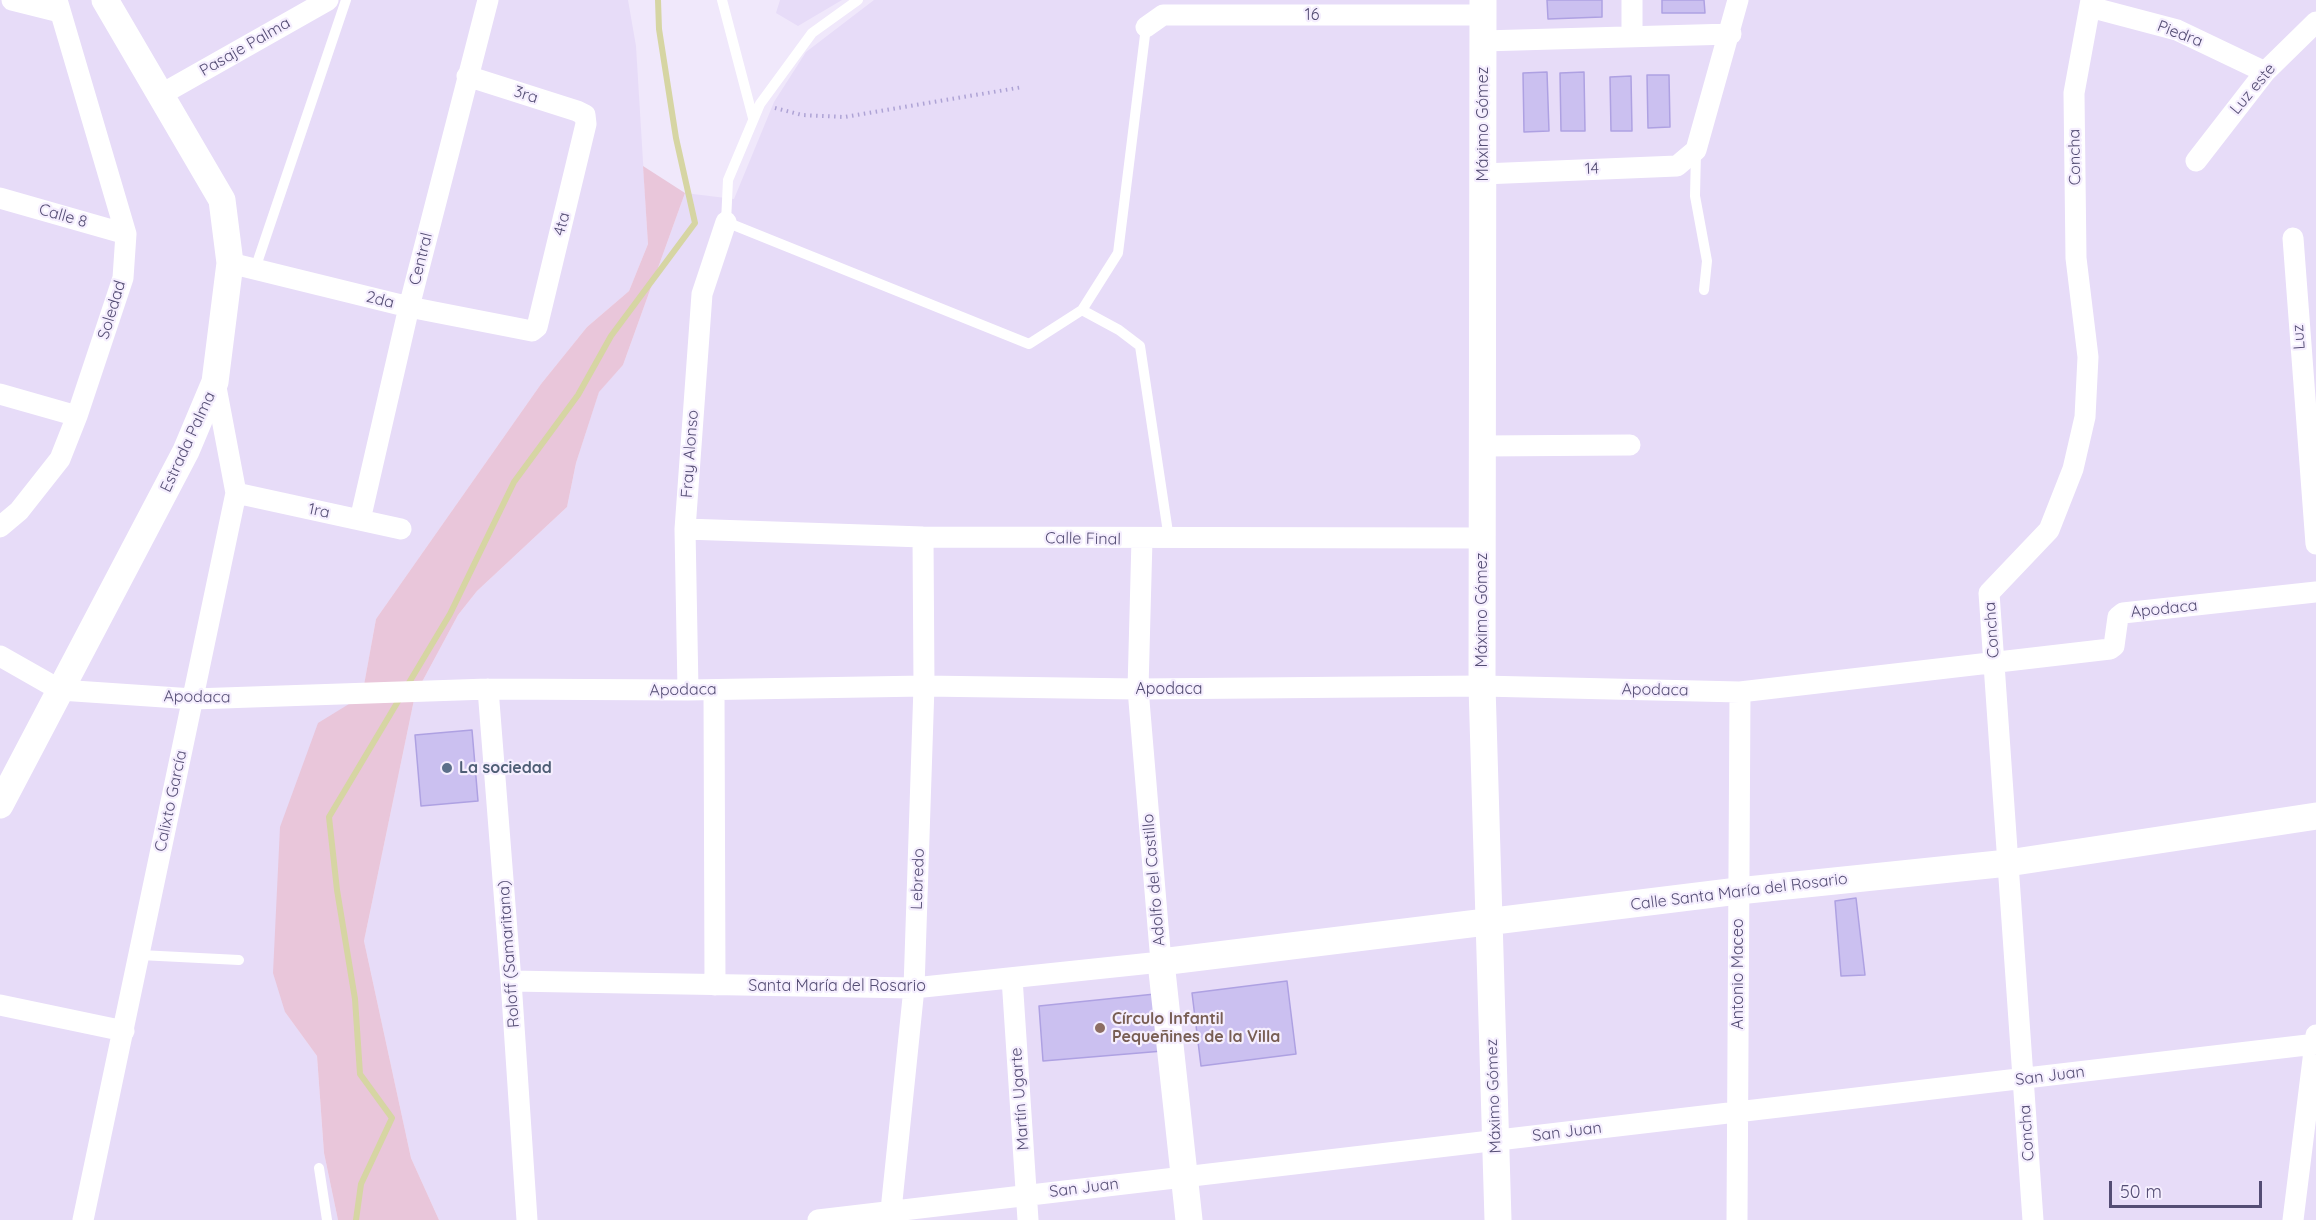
<!DOCTYPE html>
<meta charset="utf-8">
<style>
body{margin:0}
#map{position:relative;width:2316px;height:1220px;overflow:hidden;background:#f0e8fb;font-family:Quicksand,sans-serif}
canvas{display:block}
.scale{position:absolute;left:2109px;top:1181px;width:153px;height:27px;box-sizing:border-box;border:3px solid #544d74;border-top:0;padding-left:8px;font-size:18px;line-height:21px;white-space:nowrap;color:#544d74;-webkit-text-stroke:4px #f5eefe;paint-order:stroke}
</style>
<div id="map">
<canvas width="2316" height="1220"></canvas>
<div class="scale">50 m</div>
</div>
<script>
const context = document.querySelector('canvas').getContext('2d');
context.lineJoin = 'round';
function fill(path, color) {
  context.fillStyle = color;
  context.fill(path, 'evenodd');
}
function toPath(rows) {
  const path = new Path2D();
  for (const r of rows) {
    path.moveTo(r[0], r[1]);
    for (let i = 2; i < r.length; i += 2) path.lineTo(r[i], r[i + 1]);
  }
  return path;
}
function stroke(path, color, width, dash) {
  context.strokeStyle = color;
  context.lineWidth = width;
  context.lineCap = dash ? 'butt' : 'round';
  context.setLineDash(dash || []);
  context.stroke(path);
}
function drawText(font, color, halo, rows, align = 'center') {
  context.font = font + ' Quicksand,sans-serif';
  context.lineWidth = 4.5;
  context.setLineDash([]);
  context.textBaseline = 'middle';
  context.strokeStyle = halo;
  context.fillStyle = color;
  for (const [text, x, y, turn = 0] of rows) {
    context.save();
    context.translate(x, y);
    context.rotate((+turn || 0) * Math.PI / 180);
    context.textAlign = isNaN(turn) ? turn : align;
    if (halo) context.strokeText(text, 0, 0);
    context.fillText(text, 0, 0);
    context.restore();
  }
}
fill(toPath([
 [0,0,628,0,636,46,648,244,629,291,587,327,541,384,376,619,362,697,285,1012,317,1056,324,1153,338,1220,0,1220],
 [780,0,842,0,798,26,776,13],
 [874,0,2316,0,2316,1220,439,1220,411,1158,364,941,415,695,458,615,477,591,567,507,576,463,599,391,623,365,685,193,734,199,774,102,806,52]
]), '#e7dcf8');
fill(toPath([
 [643,166,685,193,623,365,599,392,576,463,567,507,477,591,458,615,415,695,364,941,411,1158,439,1220,338,1220,324,1153,317,1056,285,1012,273,973,280,827,318,723,362,696,376,619,541,384,587,327,629,291,648,244]
]), '#e9c6da');
stroke(toPath([
 [407,686,450,614,514,482,578,395,611,336,695,223,676,138,659,29,658,0],
 [356,1220,361,1184,392,1118,360,1074,355,999,337,890,329,817,400,698]
]), '#d6d5a3', 6);
const building = toPath([
 [1547,0,1602,0,1602,17,1548,19,1547,0],
 [1662,0,1704,0,1705,13,1662,13,1662,0],
 [1547,72,1549,131,1524,132,1523,73,1547,72],
 [1584,72,1585,131,1561,131,1560,73,1584,72],
 [1647,75,1669,75,1670,127,1648,128,1647,75],
 [1631,76,1632,131,1611,131,1610,77,1631,76],
 [472,730,478,801,421,806,415,735,472,730],
 [1856,898,1865,975,1841,976,1835,901,1856,898],
 [1287,981,1296,1054,1201,1066,1192,993,1287,981],
 [1155,994,1163,1051,1043,1061,1039,1006,1155,994]
]);
fill(building, '#cbc0f0');
stroke(building, '#aea1e2', 1.5);
stroke(toPath([
 [775,108,802,115,844,117,1023,87]
]), '#aea3d5', 4, [1.5, 4.5]);
stroke(toPath([
 [722,0,753,118],
 [858,0,812,33,760,104,728,180,726,222,1029,344,1082,310,1118,253,1146,27],
 [1696,151,1695,196,1707,261,1704,290],
 [255,269,346,0],
 [1082,310,1119,330,1140,346,1169,539],
 [140,955,239,960],
 [319,1168,327,1220]
]), '#fff', 10);
stroke(toPath([
 [12,0,60,12],
 [2090,7,2177,30,2265,72],
 [1146,27,1163,15,1483,15],
 [1632,37,1632,0],
 [1483,41,1731,34],
 [162,94,328,0],
 [2196,161,2265,72,2316,22],
 [1483,174,1677,166,1696,150,1738,0],
 [0,198,126,234],
 [2293,238,2316,544],
 [230,263,409,307,532,331,537,327,586,124,585,115,577,111,467,76],
 [0,394,77,416],
 [1482,446,1630,445],
 [236,493,401,529],
 [360,520,409,307,488,0],
 [0,527,19,511,60,459,77,416,123,278,126,234,57,0],
 [685,529,923,537,1482,538],
 [0,656,60,690,193,699,488,689,688,690,924,686,1138,689,1482,686,1740,692,2110,649,2114,646,2118,617,2123,613,2316,592],
 [488,689,511,981,527,1220],
 [688,690,685,529,702,294,726,222],
 [714,690,715,985],
 [1012,978,1028,1220],
 [511,981,914,988,1161,962,1138,689,1142,539],
 [0,1005,124,1031],
 [83,1220,236,493,215,382],
 [818,1220,2316,1044],
 [890,1220,914,988,924,686,923,537],
 [1737,1220,1740,692],
 [2033,1220,1989,593,2049,530,2073,469,2085,417,2088,357,2076,258,2074,93,2091,0],
 [2293,1220,2316,1035]
]), '#fff', 21);
stroke(toPath([
 [1483,0,1482,686,1498,1220],
 [0,805,186,451,215,382,230,263,222,200,105,0],
 [1189,1220,1161,962,1738,891,2008,863,2316,816]
]), '#fff', 27);
for (const [x, y, r, color] of [
 [447,768,6,"#5c6f8a"],
 [1100,1028,6,"#8d6e63"]
]) {
  const dot = new Path2D();
  dot.arc(x, y, r, 0, 2 * Math.PI);
  context.fillStyle = color;
  context.fill(dot);
  stroke(dot, '#f5eefe', 2);
}
drawText('16px', '#544d74', '#f5eefe', [
 ["16",1312,15],
 ["Piedra",2180,34,21],
 ["Pasaje Palma",245,47,-30],
 ["Luz este",2253,89,-50],
 ["3ra",526,95,18],
 ["Máximo Gómez",1483,124,-90],
 ["Concha",2075,157,-91],
 ["14",1592,169,-2],
 ["Calle 8",63,216,16],
 ["4ta",562,224,-76],
 ["Central",421,259,-76],
 ["2da",380,300,14],
 ["Soledad",112,310,-73],
 ["Luz",2299,337,-94],
 ["Estrada Palma",188,442,-65],
 ["Fray Alonso",690,454,-86],
 ["1ra",319,511,12],
 ["Calle Final",1083,539,1],
 ["Apodaca",2164,609,-6],
 ["Máximo Gómez",1482,610,-90],
 ["Concha",1992,630,-94],
 ["Apodaca",1169,689],
 ["Apodaca",683,690,-1],
 ["Apodaca",1655,690,1],
 ["Apodaca",197,697,1],
 ["Calixto García",171,801,-78],
 ["Lebredo",918,879,-88],
 ["Adolfo del Castillo",1154,880,-95],
 ["Calle Santa María del Rosario",1739,892,-7],
 ["Roloff (Samaritana)",509,954,-94],
 ["Antonio Maceo",1738,974,-90],
 ["Santa María del Rosario",837,986],
 ["San Juan",2050,1076,-7],
 ["Máximo Gómez",1494,1096,-92],
 ["Martín Ugarte",1020,1099,-94],
 ["San Juan",1567,1132,-7],
 ["Concha",2027,1133,-94],
 ["San Juan",1084,1188,-7]
]);
drawText('bold 16px', '#4e5e75', '#f5eefe', [
 ["La sociedad",459,768]
], 'left');
drawText('bold 16px', '#785e54', '#f5eefe', [
 ["Círculo Infantil",1112,1019],
 ["Pequeñines de la Villa",1112,1037]
], 'left');
</script>
